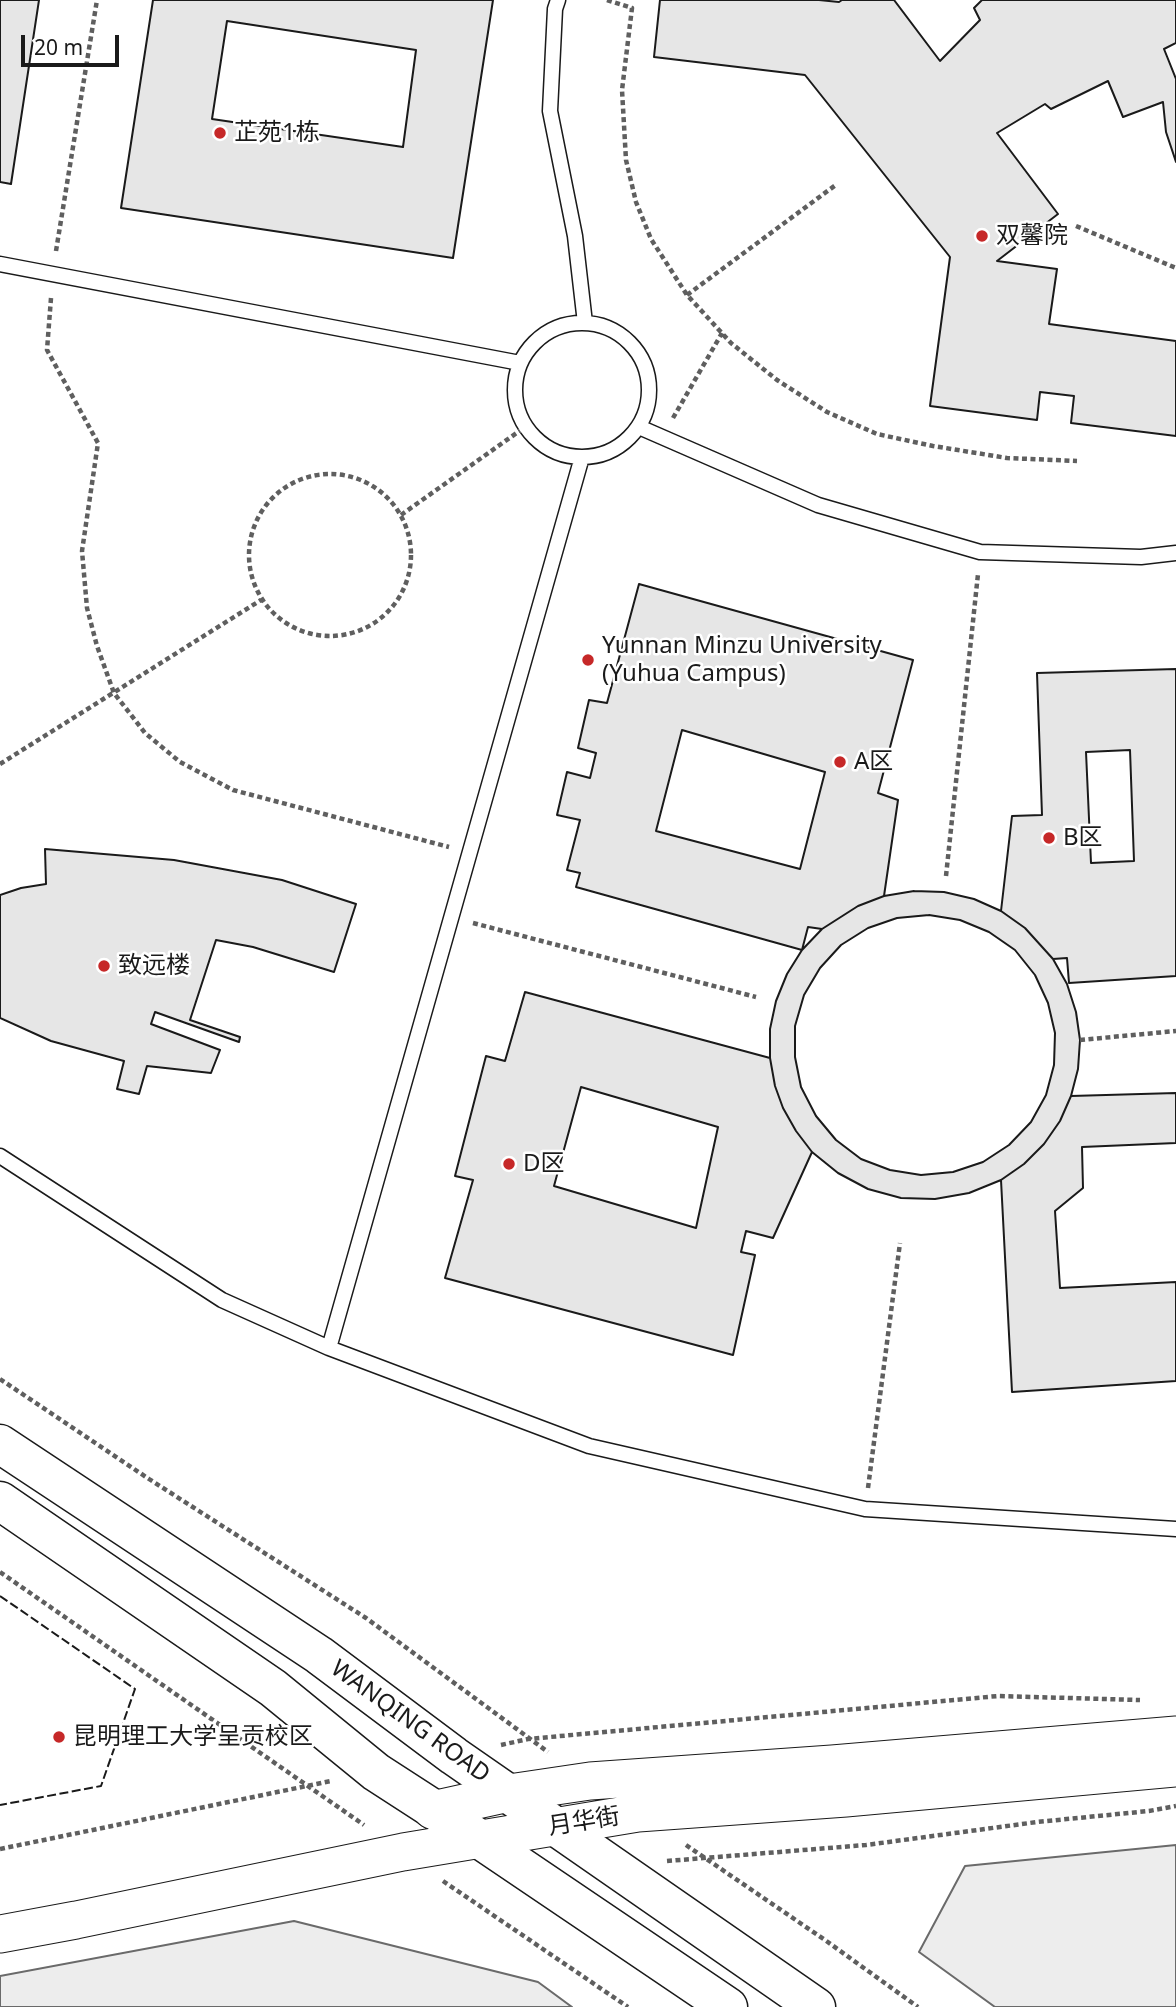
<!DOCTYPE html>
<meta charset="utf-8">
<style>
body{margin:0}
#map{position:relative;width:1176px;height:2007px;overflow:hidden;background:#fff;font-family:"Noto Sans",sans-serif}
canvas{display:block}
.scale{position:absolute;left:21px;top:35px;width:98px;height:32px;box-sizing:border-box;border:4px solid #1a1a1a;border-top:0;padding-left:9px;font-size:21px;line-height:24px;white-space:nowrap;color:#1a1a1a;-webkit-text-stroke:5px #fff;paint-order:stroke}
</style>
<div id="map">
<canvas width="1176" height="2007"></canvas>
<div class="scale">20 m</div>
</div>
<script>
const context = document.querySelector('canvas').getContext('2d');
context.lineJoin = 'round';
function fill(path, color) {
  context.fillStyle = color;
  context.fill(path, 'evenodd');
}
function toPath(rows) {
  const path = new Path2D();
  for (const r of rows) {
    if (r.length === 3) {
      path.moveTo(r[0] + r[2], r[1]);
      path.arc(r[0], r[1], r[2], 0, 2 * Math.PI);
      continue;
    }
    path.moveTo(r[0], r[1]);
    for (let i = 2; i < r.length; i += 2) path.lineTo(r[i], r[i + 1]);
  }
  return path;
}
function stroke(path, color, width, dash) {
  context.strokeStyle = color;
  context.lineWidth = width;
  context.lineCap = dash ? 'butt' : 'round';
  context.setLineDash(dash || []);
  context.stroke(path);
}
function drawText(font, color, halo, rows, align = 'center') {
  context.font = font + ' "Noto Sans","Noto Sans SC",sans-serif';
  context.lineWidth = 5;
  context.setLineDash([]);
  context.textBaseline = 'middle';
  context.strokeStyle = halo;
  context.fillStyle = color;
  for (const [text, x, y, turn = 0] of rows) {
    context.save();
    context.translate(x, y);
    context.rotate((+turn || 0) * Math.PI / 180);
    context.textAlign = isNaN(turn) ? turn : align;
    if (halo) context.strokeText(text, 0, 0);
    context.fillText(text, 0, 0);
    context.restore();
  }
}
const built = toPath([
 [1176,1845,1176,2007,995,2007,919,1952,965,1866,1176,1845],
 [294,1921,538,1982,572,2007,0,2007,0,1976,294,1921]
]);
fill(built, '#ededed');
stroke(built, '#6a6a6a', 2);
const building = toPath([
 [0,0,39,0,11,184,0,182,0,0],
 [153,0,493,0,453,258,121,208,153,0],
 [227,21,416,50,403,147,212,119,227,21],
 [660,0,819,0,839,2,842,0,894,0,940,61,980,20,974,8,982,0,1176,0,1176,43,1164,49,1176,79,1176,162,1166,132,1163,102,1123,117,1108,81,1051,109,1045,104,997,133,1058,214,997,261,1057,269,1049,324,1176,341,1176,436,1071,423,1074,396,1040,392,1037,420,930,406,950,257,805,75,654,57,660,0],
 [639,584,913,660,878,793,898,800,884,896,858,906,822,929,808,927,802,950,576,887,580,873,567,870,580,820,557,815,567,772,590,778,596,753,578,748,589,700,607,703,639,584],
 [682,730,825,772,800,869,656,831,682,730],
 [1176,669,1176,976,1069,983,1067,958,1053,959,1025,928,1001,911,1012,816,1042,815,1037,673,1176,669],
 [1130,750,1134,861,1091,863,1086,752,1130,750],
 [45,849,174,860,282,880,356,904,334,972,253,947,216,940,190,1020,240,1037,239,1042,155,1012,151,1024,220,1050,211,1073,147,1066,139,1094,117,1089,124,1061,51,1041,0,1018,0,895,21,888,46,884,45,849],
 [914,891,944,892,974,899,1001,911,1025,928,1053,959,1067,984,1076,1012,1080,1040,1078,1069,1071,1096,1060,1121,1044,1144,1024,1164,1001,1180,969,1193,935,1199,901,1198,868,1189,838,1173,812,1152,796,1131,783,1108,775,1086,770,1058,770,1029,776,1001,787,974,802,950,822,929,858,906,884,896,914,891],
 [929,915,960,920,989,932,1015,950,1035,975,1048,1003,1055,1033,1054,1065,1046,1095,1031,1122,1009,1145,983,1162,953,1172,921,1175,890,1170,861,1159,836,1140,816,1116,801,1087,795,1057,795,1026,804,995,820,968,841,945,868,928,897,918,929,915],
 [525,992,770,1058,775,1086,783,1108,796,1131,812,1152,773,1238,746,1231,741,1252,755,1255,733,1355,445,1278,473,1180,455,1176,486,1056,505,1061,525,992],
 [581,1087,718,1127,696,1228,554,1186,581,1087],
 [1176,1093,1176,1143,1082,1147,1083,1188,1055,1211,1060,1288,1176,1282,1176,1381,1012,1392,1001,1180,1024,1164,1044,1144,1060,1121,1071,1096,1176,1093]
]);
fill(building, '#e6e6e6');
stroke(building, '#1a1a1a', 2);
const service = toPath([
 [558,0,555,9,550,111,575,236,585,323],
 [0,264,520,363],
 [582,390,67],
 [639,427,818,505,980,552,1141,557,1176,553],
 [0,1156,222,1300,329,1348,589,1446,865,1509,1176,1529],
 [329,1348,582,457]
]);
const tertiary = toPath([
 [432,1810,509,1793,590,1781,832,1764,1176,1735],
 [0,1934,76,1920,403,1852,638,1813,846,1798,1176,1768]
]);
const secondary = toPath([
 [0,1444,319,1655,454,1756,816,2007],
 [0,1501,273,1688,376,1772,478,1838,728,2007]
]);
stroke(service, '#1a1a1a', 17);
stroke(tertiary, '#1a1a1a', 39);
stroke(secondary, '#1a1a1a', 41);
stroke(toPath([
 [607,0,632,8,622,90,626,160,636,202,651,239,687,295,731,343,777,380,827,412,877,434,933,446,1007,458,1077,461],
 [1076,226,1176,268],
 [56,251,97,0],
 [687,295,837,184],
 [51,298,47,350,98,443,82,551,87,608,97,646,114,693,145,733,180,762,233,790,449,847],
 [673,418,722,333],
 [330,555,81],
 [401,515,525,427],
 [0,764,261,600],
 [946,876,978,574],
 [473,923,756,997],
 [1080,1040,1176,1031],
 [0,1379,149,1479,366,1618,548,1752],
 [868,1488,900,1243],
 [0,1572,364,1825],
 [501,1745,528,1739,998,1696,1140,1700],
 [686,1845,825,1940,918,2007],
 [0,1849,331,1781],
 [667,1861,866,1845,1037,1822,1149,1811,1176,1806],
 [443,1881,628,2007]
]), '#5f5f5f', 4.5, [5, 3.5]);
stroke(service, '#fff', 14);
stroke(tertiary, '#fff', 37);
stroke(secondary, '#fff', 38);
stroke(toPath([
 [0,1596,135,1689,101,1786,0,1805]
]), '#1a1a1a', 2, [9, 3.5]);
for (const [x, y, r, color] of [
 [220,133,7,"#c62828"],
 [982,236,7,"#c62828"],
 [588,660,7,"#c62828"],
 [840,762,7,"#c62828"],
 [1049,838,7,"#c62828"],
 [104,966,7,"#c62828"],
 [509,1164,7,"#c62828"],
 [59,1737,7,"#c62828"]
]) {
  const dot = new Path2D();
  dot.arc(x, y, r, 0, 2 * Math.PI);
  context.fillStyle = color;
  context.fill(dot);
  stroke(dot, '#fff', 2.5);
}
drawText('24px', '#1a1a1a', '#fff', [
 ["芷苑1栋",234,133],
 ["双馨院",996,236],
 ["Yunnan Minzu University",602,646],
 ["(Yuhua Campus)",602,674],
 ["A区",854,762],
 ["B区",1063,838],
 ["致远楼",118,966],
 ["D区",523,1164],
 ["昆明理工大学呈贡校区",73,1737]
], 'left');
drawText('24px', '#1a1a1a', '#fff', [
 ["WANQING ROAD",410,1722,36],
 ["月华街",584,1822,-9]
]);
</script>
